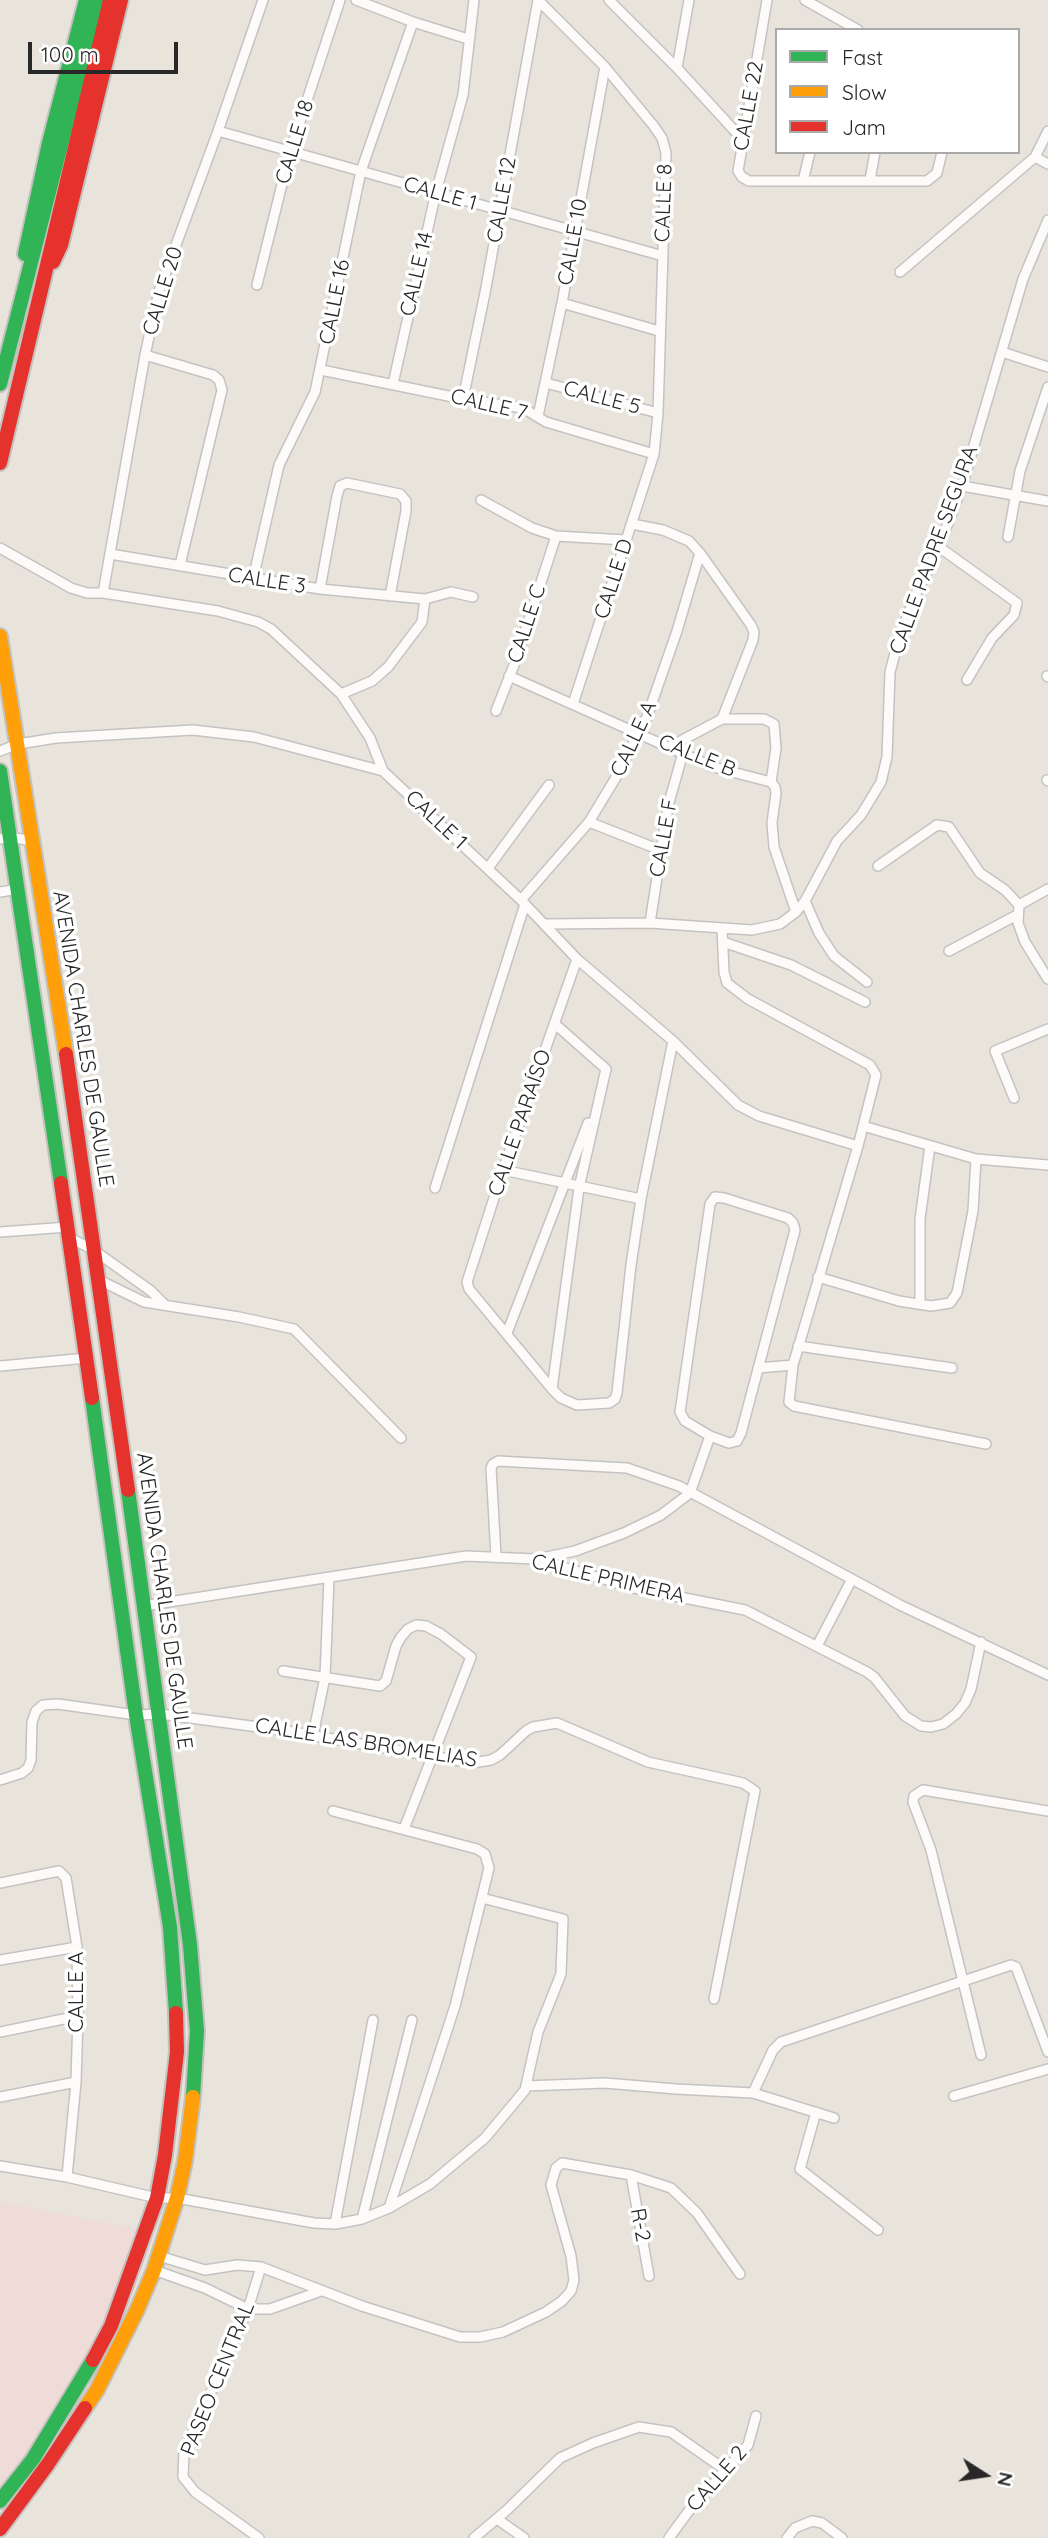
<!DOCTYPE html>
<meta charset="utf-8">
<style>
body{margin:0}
#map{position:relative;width:1048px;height:2538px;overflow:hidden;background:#e8e4dc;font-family:Quicksand,sans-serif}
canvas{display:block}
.legend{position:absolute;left:775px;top:28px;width:245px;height:126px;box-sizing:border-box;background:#fff;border:2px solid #a9a9a9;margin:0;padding:9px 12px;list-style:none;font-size:21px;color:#282828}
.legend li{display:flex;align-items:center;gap:14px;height:35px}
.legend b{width:35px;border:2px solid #a9a9a9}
.north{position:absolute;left:950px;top:2440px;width:70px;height:70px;-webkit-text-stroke:5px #fff;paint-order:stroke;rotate:102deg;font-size:19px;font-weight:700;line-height:28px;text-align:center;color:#282828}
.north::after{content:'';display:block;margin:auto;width:24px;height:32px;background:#282828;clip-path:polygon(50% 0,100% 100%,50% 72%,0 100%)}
.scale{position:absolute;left:28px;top:42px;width:150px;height:32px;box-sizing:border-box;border:4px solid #282828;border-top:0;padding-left:9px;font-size:21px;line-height:24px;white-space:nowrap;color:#282828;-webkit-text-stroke:5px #fff;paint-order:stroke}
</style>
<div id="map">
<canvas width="1048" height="2538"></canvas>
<ul class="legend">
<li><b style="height:9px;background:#30b455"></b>Fast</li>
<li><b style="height:9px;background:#ff9f0a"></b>Slow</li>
<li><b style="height:9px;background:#e5322d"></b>Jam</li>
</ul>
<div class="north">N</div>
<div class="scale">100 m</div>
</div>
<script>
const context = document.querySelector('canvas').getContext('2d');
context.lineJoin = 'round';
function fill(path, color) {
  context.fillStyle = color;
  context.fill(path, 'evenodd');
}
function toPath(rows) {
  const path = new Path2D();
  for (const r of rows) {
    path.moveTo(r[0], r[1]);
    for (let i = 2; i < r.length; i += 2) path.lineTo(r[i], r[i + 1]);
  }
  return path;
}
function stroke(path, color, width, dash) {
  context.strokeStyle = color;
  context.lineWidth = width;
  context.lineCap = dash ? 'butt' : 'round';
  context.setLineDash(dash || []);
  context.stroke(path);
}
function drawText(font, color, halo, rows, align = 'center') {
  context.font = font + ' Quicksand,sans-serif';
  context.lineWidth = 7;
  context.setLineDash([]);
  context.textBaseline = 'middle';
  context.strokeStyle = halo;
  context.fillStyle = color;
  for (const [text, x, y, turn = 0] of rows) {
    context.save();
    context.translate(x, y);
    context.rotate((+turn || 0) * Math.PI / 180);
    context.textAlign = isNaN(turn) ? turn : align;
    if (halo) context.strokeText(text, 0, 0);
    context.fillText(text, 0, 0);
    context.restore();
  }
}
fill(toPath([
 [0,2201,146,2231,52,2429,0,2501]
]), '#efdcd8');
const street = toPath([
 [356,0,413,22,468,39],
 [538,0,605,67,653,125,662,138,666,153,658,413,654,454,573,704],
 [609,0,677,68,743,140],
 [767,0,738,171,742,177,749,181,927,181,937,173,942,152],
 [805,0,858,30],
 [677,68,689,0],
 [218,131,663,256],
 [1035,157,1048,164],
 [870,180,875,152],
 [803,181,810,152],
 [900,272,1035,157,1048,131],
 [257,285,290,152,340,0],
 [562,303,659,331],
 [1002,352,1048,367],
 [145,355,213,375,219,380,222,390,180,565],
 [321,370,463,399,523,408,546,422,654,454],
 [546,383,658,413],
 [393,384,436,192,463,95,474,0],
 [463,399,485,293,538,0],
 [538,416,562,303,605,67],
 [962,486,1048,501],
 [481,500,532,528,556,536,626,540],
 [632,524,663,530,689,541,700,553,751,625,754,632,753,640,722,719,671,746],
 [1008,537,1020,471,1048,387],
 [939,547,1017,603,1014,615,992,638,967,680],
 [0,548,71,588,87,593,103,593,218,611,258,622,271,629,341,694,370,738,383,771,521,900,577,959,673,1041,738,1105,759,1116,858,1146],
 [110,554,320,589,425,599,451,592,473,597],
 [253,579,279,465,315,392,361,171,413,22],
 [320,589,337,496,340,486,347,483,400,494,406,501,406,511,390,596],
 [103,593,145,355,159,291,218,131,263,0],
 [509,676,713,767,771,782],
 [1047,676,1048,677],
 [341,694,372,681,388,667,422,622,425,599],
 [496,711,516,660,556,536],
 [722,719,764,719,774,724,776,748,771,782],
 [0,751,18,744,56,738,193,730,254,737,383,771],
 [1047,780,1048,781],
 [771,782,775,787,776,793,772,823,774,847,796,912],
 [589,822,660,850],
 [0,839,10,837,32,841],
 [878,866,937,825,949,827,980,873,1005,890,1019,905,1018,923,1025,942,1048,979],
 [488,868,549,785],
 [0,892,18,889],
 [521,900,589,822,615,779,647,717,677,631,700,553],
 [805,901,819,933,834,956,867,982],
 [1019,905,1048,889],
 [650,923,668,806,683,753],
 [544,924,650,923,752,930,780,924,796,912,805,901,837,841,861,815,881,782,887,757,890,672,899,638,916,594,939,547,962,486,1023,279,1048,220],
 [722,928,724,972,727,983,748,999,870,1065,876,1075,858,1146,793,1365,789,1402,794,1406,986,1444],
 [723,942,791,965,865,1002],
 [949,951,1017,915],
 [555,1024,606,1069,579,1188,552,1389,561,1398,577,1405,609,1403,615,1399,617,1393,631,1265,641,1199,673,1041],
 [1014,1098,995,1051,1048,1029],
 [863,1126,976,1159,1048,1165],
 [503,1170,641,1199],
 [435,1188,525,904],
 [715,1197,724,1198,788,1218,793,1223,795,1230,741,1433,737,1441,729,1443,710,1436,685,1421,680,1412,710,1204,715,1197],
 [0,1232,68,1227],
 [70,1238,92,1249,151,1291,164,1304],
 [818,1277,899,1301,931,1306,950,1303,957,1293,973,1211,976,1159],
 [97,1279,144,1302,239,1317,294,1329,401,1438],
 [920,1304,920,1219,930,1146],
 [507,1333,588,1123],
 [798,1346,952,1368],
 [0,1366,87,1358],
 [758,1368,793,1365],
 [552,1389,469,1289,467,1282,503,1170,577,959],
 [496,1556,491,1468,493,1464,498,1461,627,1468,679,1486,900,1605,1048,1675],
 [537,1559,575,1551,624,1533,661,1515,690,1493,710,1436],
 [143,1606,466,1556,535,1559,634,1588,745,1610,867,1672,874,1677,905,1716,921,1726,931,1727,943,1724,956,1714,965,1703,971,1689,981,1642],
 [817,1646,852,1579],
 [283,1671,380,1686,386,1681,396,1646,401,1637,408,1629,416,1625,426,1626,441,1634,471,1657,404,1829],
 [313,1735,325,1677,329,1578],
 [0,1780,22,1773,28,1768,31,1760,32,1722,36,1711,43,1705,58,1704,136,1715,160,1714,281,1730,472,1763,491,1760,500,1755,526,1731,533,1727,557,1723,648,1762,743,1783,755,1791,714,1999],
 [333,1811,477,1849,485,1854,489,1868,455,2006,389,2208],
 [0,1883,59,1871,66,1878,77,1947,78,2016,76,2082,67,2177],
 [0,1960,77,1947],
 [0,2032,78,2016],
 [981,2055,931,1850,913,1802,914,1796,923,1790,1048,1811],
 [526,2086,605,2083,676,2089,753,2093,834,2118],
 [753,2093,773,2050,781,2042,1011,1965,1016,1967,1048,2052],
 [954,2096,1048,2069],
 [0,2097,76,2082],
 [816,2112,800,2169,878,2230],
 [0,2166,67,2177,157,2198,177,2198,314,2223,335,2224,362,2219,389,2208,430,2184,485,2138,525,2090,538,2032,561,1974,563,1919,482,1898],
 [631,2175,649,2276],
 [362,2219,412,2020],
 [335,2224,373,2020],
 [159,2256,205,2270,237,2265,261,2267,362,2306,460,2337,480,2337,503,2332,546,2312,562,2301,571,2291,574,2280,571,2256,551,2185,556,2168,562,2163,631,2175,671,2188,697,2213,740,2274],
 [154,2270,205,2288,248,2309,270,2309,321,2291],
 [497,2519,524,2538],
 [259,2538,195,2492,183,2477,184,2452,248,2309,261,2267],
 [474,2538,507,2510,560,2458,593,2443,639,2427,671,2432,727,2471],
 [669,2538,688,2512,748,2445,756,2416],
 [787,2538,795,2528,812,2521,822,2523,842,2538]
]);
const fast = toPath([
 [25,254,49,143,86,0],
 [0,384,98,0],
 [0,771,61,1183],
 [92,1398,136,1715,170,1927,176,2013],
 [128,1490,190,1945,197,2031,193,2097],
 [0,2501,33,2459,93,2360]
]);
const slow = toPath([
 [0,636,66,1054],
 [85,2408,97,2390,137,2310,154,2270,177,2198,185,2161,193,2097]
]);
const jam = toPath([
 [53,262,61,245,121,0],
 [0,463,110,0],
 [66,1054,128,1490],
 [61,1183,92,1398],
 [93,2360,111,2326,157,2198,165,2155,177,2052,176,2013],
 [0,2529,48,2464,85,2408]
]);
stroke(street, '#c4c3c2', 12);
stroke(fast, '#c4c2bf', 18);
stroke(slow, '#c4c2bf', 18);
stroke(jam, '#c4c2bf', 18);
stroke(street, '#fcfbfa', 9);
stroke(fast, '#30b455', 14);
stroke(slow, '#ff9f0a', 14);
stroke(jam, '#e5322d', 14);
drawText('21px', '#282828', '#fff', [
 ["CALLE 22",749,106,-80],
 ["CALLE 18",295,142,-73],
 ["CALLE 1",440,194,16],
 ["CALLE 12",502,200,-80],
 ["CALLE 8",664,203,-88],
 ["CALLE 10",573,242,-80],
 ["CALLE 14",417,274,-77],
 ["CALLE 20",163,291,-73],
 ["CALLE 16",335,302,-79],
 ["CALLE 5",602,398,15],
 ["CALLE 7",489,405,13],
 ["CALLE PADRE SEGURA",934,550,-70],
 ["CALLE D",614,579,-72],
 ["CALLE 3",267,581,9],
 ["CALLE C",527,624,-72],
 ["CALLE A",634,739,-65],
 ["CALLE B",697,756,22],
 ["CALLE 1",436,820,43],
 ["CALLE F",664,838,-80],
 ["AVENIDA CHARLES DE GAULLE",83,1039,81],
 ["CALLE PARAÍSO",520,1123,-71],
 ["CALLE PRIMERA",608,1579,13],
 ["AVENIDA CHARLES DE GAULLE",164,1601,82],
 ["CALLE LAS BROMELIAS",366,1743,9],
 ["CALLE A",77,1992,-90],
 ["R-2",640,2225,80],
 ["PASEO CENTRAL",218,2379,-68],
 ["CALLE 2",717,2479,-49]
]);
</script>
